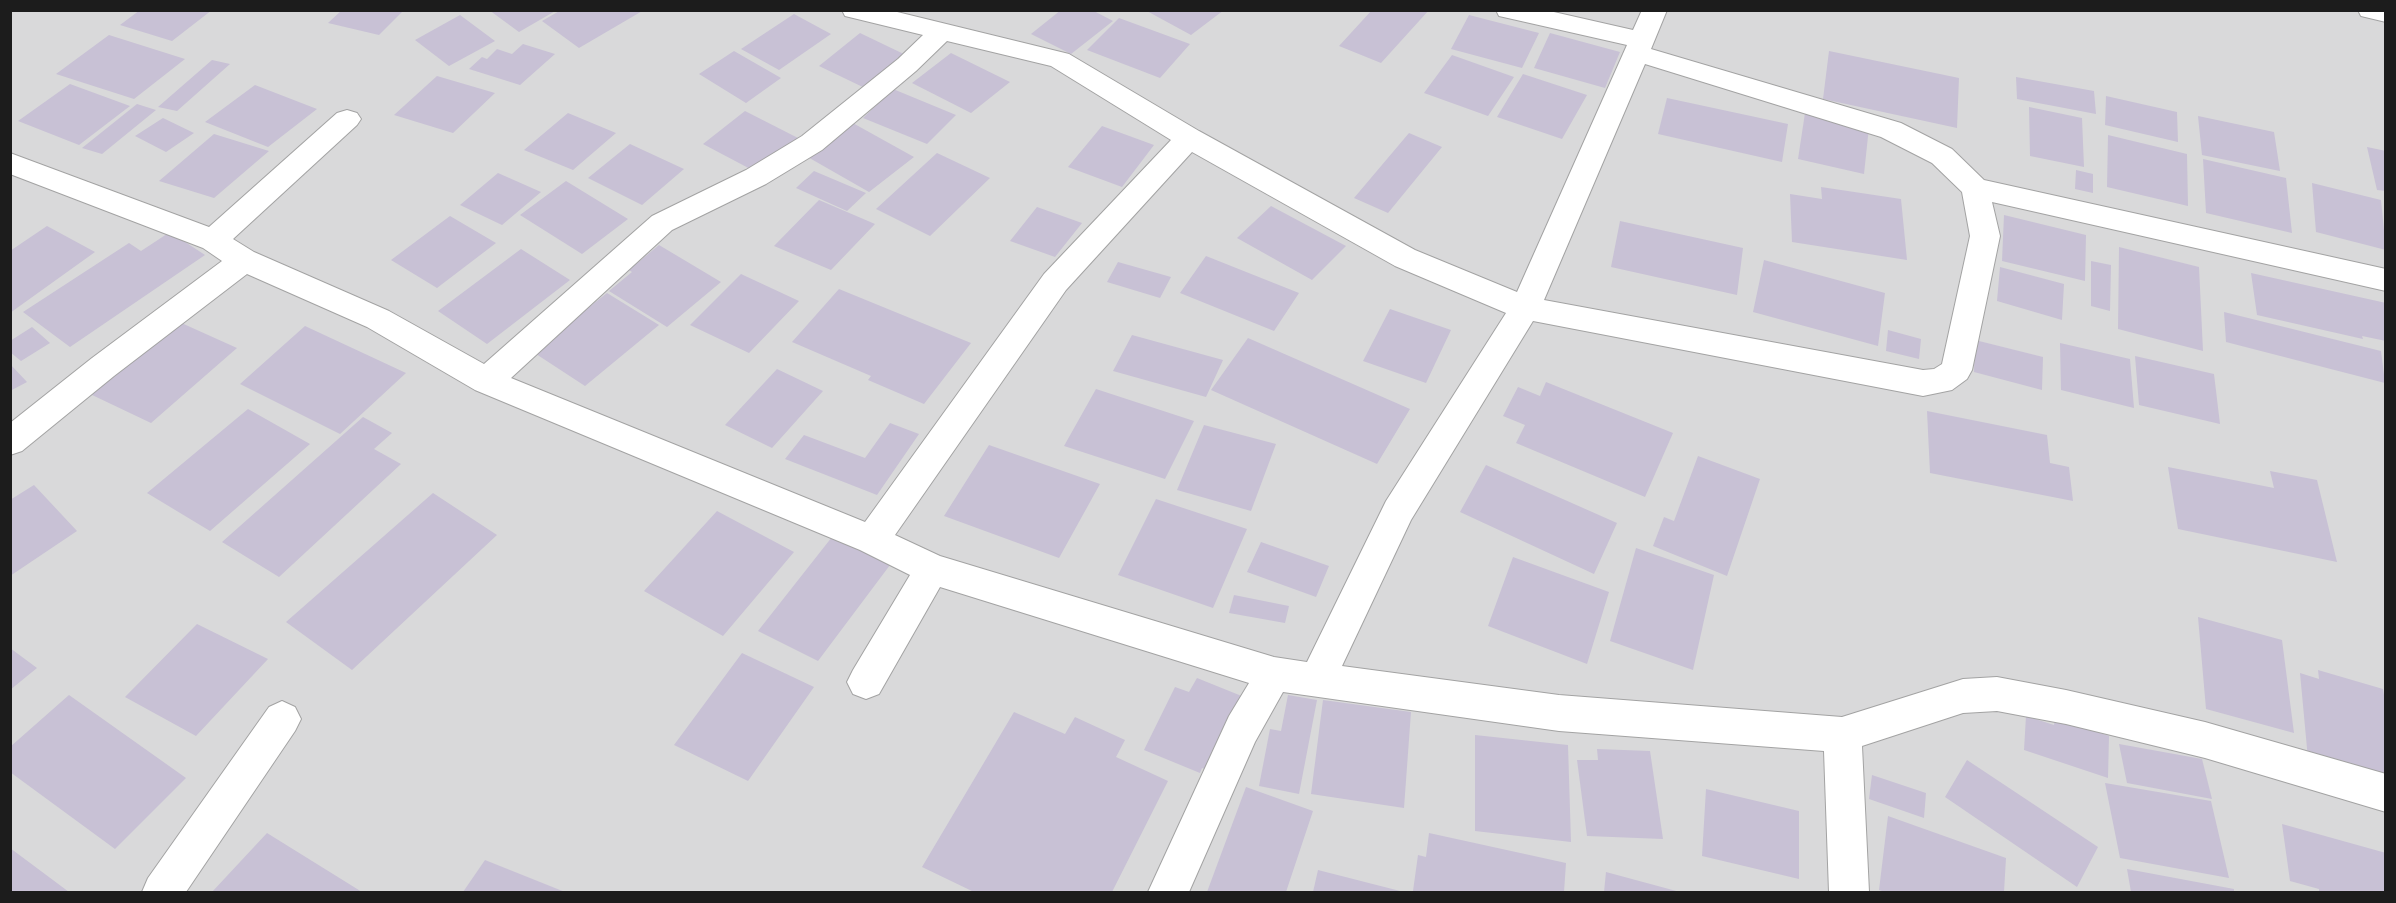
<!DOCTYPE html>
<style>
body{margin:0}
#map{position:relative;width:2396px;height:903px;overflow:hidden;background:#e9e1ee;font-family:Roboto,sans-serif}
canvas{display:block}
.frame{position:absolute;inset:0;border:12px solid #1c1c1c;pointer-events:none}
</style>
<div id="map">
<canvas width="2396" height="903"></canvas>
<div class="frame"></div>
</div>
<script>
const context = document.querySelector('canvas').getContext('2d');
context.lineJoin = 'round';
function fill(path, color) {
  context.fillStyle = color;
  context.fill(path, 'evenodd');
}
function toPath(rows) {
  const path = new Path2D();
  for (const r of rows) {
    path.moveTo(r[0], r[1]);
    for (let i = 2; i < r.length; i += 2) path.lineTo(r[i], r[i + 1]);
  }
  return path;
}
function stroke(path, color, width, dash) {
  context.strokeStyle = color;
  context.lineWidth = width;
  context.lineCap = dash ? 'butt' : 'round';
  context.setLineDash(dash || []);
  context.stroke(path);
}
fill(toPath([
 [11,11,2385,11,2385,892,11,892]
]), '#d9d9da');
fill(toPath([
 [140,10,212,10,172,41,120,25],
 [342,10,404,10,379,35,328,23],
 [489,10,557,10,519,32],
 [561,10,644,10,579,48,542,21],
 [1061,10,1092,10,1113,21,1071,54,1031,34],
 [1145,10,1224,10,1191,35],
 [1372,10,1429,10,1381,63,1339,46],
 [794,14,831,34,779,70,741,49],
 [460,15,495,41,449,66,415,40],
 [1469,15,1539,33,1522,68,1451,49],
 [1119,18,1190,44,1160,78,1087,50],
 [860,33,910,57,869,90,819,66],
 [1550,33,1620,52,1605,88,1534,68],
 [109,35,185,59,134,99,56,74],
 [523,44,555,54,520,85,469,69,482,57,487,59,497,49,512,54],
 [734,51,781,78,746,103,699,74],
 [1829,51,1959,78,1957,128,1823,99],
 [951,53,1010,82,971,113,912,83],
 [1452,55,1514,77,1488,116,1424,93],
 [212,60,230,64,177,111,158,107],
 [1523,74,1587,95,1562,139,1497,117],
 [437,76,495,93,453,133,394,115],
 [2016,77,2094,91,2096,114,2017,99],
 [70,84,130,106,79,145,18,121],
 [255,85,317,109,268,147,205,122],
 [893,89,956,115,927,144,863,118],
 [2106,96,2177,112,2178,142,2105,125],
 [1667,98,1788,124,1782,162,1658,134],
 [137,104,156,110,102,154,82,148],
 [2029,107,2082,118,2084,167,2030,156],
 [745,111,798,138,756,172,703,144],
 [568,113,616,133,573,170,524,150],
 [1805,113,1869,127,1864,174,1798,159],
 [2198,116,2274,132,2280,171,2202,155],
 [163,118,194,133,166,152,135,136],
 [851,122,914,157,869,192,806,156],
 [1102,126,1154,145,1122,187,1068,167],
 [1409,133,1442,147,1388,213,1354,198],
 [214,134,269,151,214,198,159,181],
 [2108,135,2187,154,2188,206,2107,187],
 [630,144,684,169,642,205,588,178],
 [2367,147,2386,151,2386,191,2377,190],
 [937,153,990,178,930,236,876,209],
 [2203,159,2286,178,2292,233,2206,213],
 [2076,170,2093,174,2093,193,2075,189],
 [814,171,866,193,847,211,796,188],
 [498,173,541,192,502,225,460,205],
 [566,181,628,219,582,254,520,215],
 [2312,183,2381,200,2386,250,2316,232],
 [1821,187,1901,199,1907,260,1792,242,1790,194,1822,199],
 [819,200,875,224,831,270,774,246],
 [1271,206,1346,246,1312,280,1237,238],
 [1037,207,1082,223,1055,257,1010,241],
 [2004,215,2086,235,2085,281,2002,261],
 [450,216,496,243,437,288,391,260],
 [1620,221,1743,248,1737,295,1611,267],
 [47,226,95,252,10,313,10,251],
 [170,232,205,255,70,347,23,312,129,243,141,251],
 [659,245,721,282,667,327,609,291,632,272,629,270],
 [2119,247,2199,267,2203,351,2118,329],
 [521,249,570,280,487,344,438,311],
 [1206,256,1299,293,1274,331,1180,293],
 [1764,260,1885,293,1878,346,1753,312],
 [2091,261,2111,265,2110,311,2091,306],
 [1118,262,1171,277,1160,298,1107,282],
 [2000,267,2064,284,2062,320,1997,301],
 [2251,273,2386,303,2386,341,2362,336,2363,339,2257,315],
 [741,274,799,301,749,353,690,325],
 [839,289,971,343,924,404,868,380,871,376,792,342],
 [607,293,659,325,585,386,533,352],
 [1390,309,1451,330,1426,383,1363,361],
 [2224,312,2381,351,2385,383,2226,342],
 [177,321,237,348,151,423,90,394],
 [305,326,406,373,340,434,240,384],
 [32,327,50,343,21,361,10,352,10,341],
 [1888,330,1921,339,1919,359,1886,351],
 [1132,335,1223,360,1206,397,1113,371],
 [1248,338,1410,409,1377,464,1211,390],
 [1975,340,2043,357,2042,390,1974,372],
 [2060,343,2130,359,2134,408,2061,390],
 [2135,356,2214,374,2220,424,2139,405],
 [10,364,27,382,10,391],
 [777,369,823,391,772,448,725,425],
 [1546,382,1673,433,1645,497,1516,443,1525,425,1503,416,1518,387,1540,396],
 [1096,389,1194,421,1165,479,1064,446],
 [248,409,310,444,210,531,147,493],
 [1927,411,2047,435,2050,463,2069,467,2073,501,1930,473],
 [363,417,392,433,374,449,401,464,279,577,222,542],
 [890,423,919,434,877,495,785,459,804,435,865,458],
 [1204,425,1276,444,1251,511,1177,490],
 [989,445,1100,484,1059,558,944,516],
 [1698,456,1760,479,1727,576,1653,546,1664,517,1674,521],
 [1486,465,1617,523,1594,574,1460,512],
 [2168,467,2274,488,2270,471,2317,480,2337,562,2178,529],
 [34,485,77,531,10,576,10,500],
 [433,493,497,535,352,670,286,622],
 [1156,499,1247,529,1213,608,1118,575],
 [717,511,794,552,723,636,644,591],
 [832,537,890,565,818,661,758,631],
 [1261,542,1329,566,1316,597,1247,572],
 [1636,548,1714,575,1693,670,1610,641],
 [1513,557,1609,592,1587,664,1488,626],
 [1234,595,1289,606,1285,623,1229,613],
 [2198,617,2282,640,2294,733,2206,709],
 [197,624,268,659,196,736,125,697],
 [10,648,37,668,10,690],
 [742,653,814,687,748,781,674,745],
 [2318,670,2383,689,2386,707,2386,784,2308,759,2300,673,2319,679],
 [1197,678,1254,701,1221,775,1202,768,1200,773,1144,750,1175,687,1189,692],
 [69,695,186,778,115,849,10,772,10,747],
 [1288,695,1317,700,1299,794,1259,786,1270,729,1281,731],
 [1323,700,1411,712,1404,808,1311,794],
 [1014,712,1065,734,1075,717,1125,740,1116,757,1168,781,1112,892,974,892,922,867],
 [2026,716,2054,725,2055,718,2109,736,2108,778,2024,750],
 [1475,735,1568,745,1571,842,1475,831],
 [2119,744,2202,759,2212,799,2127,783],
 [1597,749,1650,751,1663,839,1587,836,1577,760,1598,760],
 [1967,760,2098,847,2077,887,1945,797],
 [1872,775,1926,793,1924,818,1869,799],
 [2105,783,2211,801,2229,878,2120,858],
 [1246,787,1313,811,1286,892,1207,892],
 [1706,789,1799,811,1799,879,1702,856],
 [1888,816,2006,858,2004,892,1885,892,1879,890],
 [2282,824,2386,853,2386,892,2319,892,2319,889,2290,881],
 [267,833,362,892,212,892],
 [1429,833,1566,863,1564,892,1413,891,1418,855,1426,857],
 [10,848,69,892,10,892],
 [485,860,565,892,463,892],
 [2127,869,2234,889,2234,892,2131,892],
 [1318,870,1404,892,1313,892],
 [1606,872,1680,892,1604,892]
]), '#c8c1d5');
const minor = toPath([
 [842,10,889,10,1069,54,1199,131,1415,250,1517,292,1627,45,1499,16,1496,10,1545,10,1633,30,1642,10,1667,10,1651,49,1901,123,1952,149,1984,180,2386,269,2386,291,1992,202,2000,236,1972,370,1967,379,1952,390,1923,396,1533,321,1411,520,1342,666,1559,695,1842,717,1963,679,1997,677,2066,690,2205,722,2386,774,2386,812,2205,758,2066,724,1997,711,1963,713,1862,746,1869,892,1829,892,1824,751,1559,731,1283,692,1255,742,1189,892,1148,892,1229,716,1249,683,940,587,879,694,866,699,853,694,847,682,853,670,910,575,860,550,475,390,367,327,247,274,114,376,22,451,10,455,10,423,92,358,222,261,203,248,10,174,10,153,209,227,337,113,347,110,357,113,361,119,357,125,233,239,254,252,389,311,484,364,652,216,746,170,802,136,898,59,923,35,845,16,842,10],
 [947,41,1051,66,1171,140,1044,274,865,522,511,378,672,230,766,184,822,150,916,71,947,41],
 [1645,64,1881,137,1932,163,1962,192,1970,236,1942,364,1934,369,1923,370,1544,300,1645,64],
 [1192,152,1395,266,1506,313,1386,501,1307,662,1274,657,940,556,895,535,1066,290,1192,152],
 [2358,10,2386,10,2386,22,2361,16,2358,10],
 [282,701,295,707,301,719,295,731,186,892,142,892,148,878,269,707,282,701]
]);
stroke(minor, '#a3a3a3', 2);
fill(minor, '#fff');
</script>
